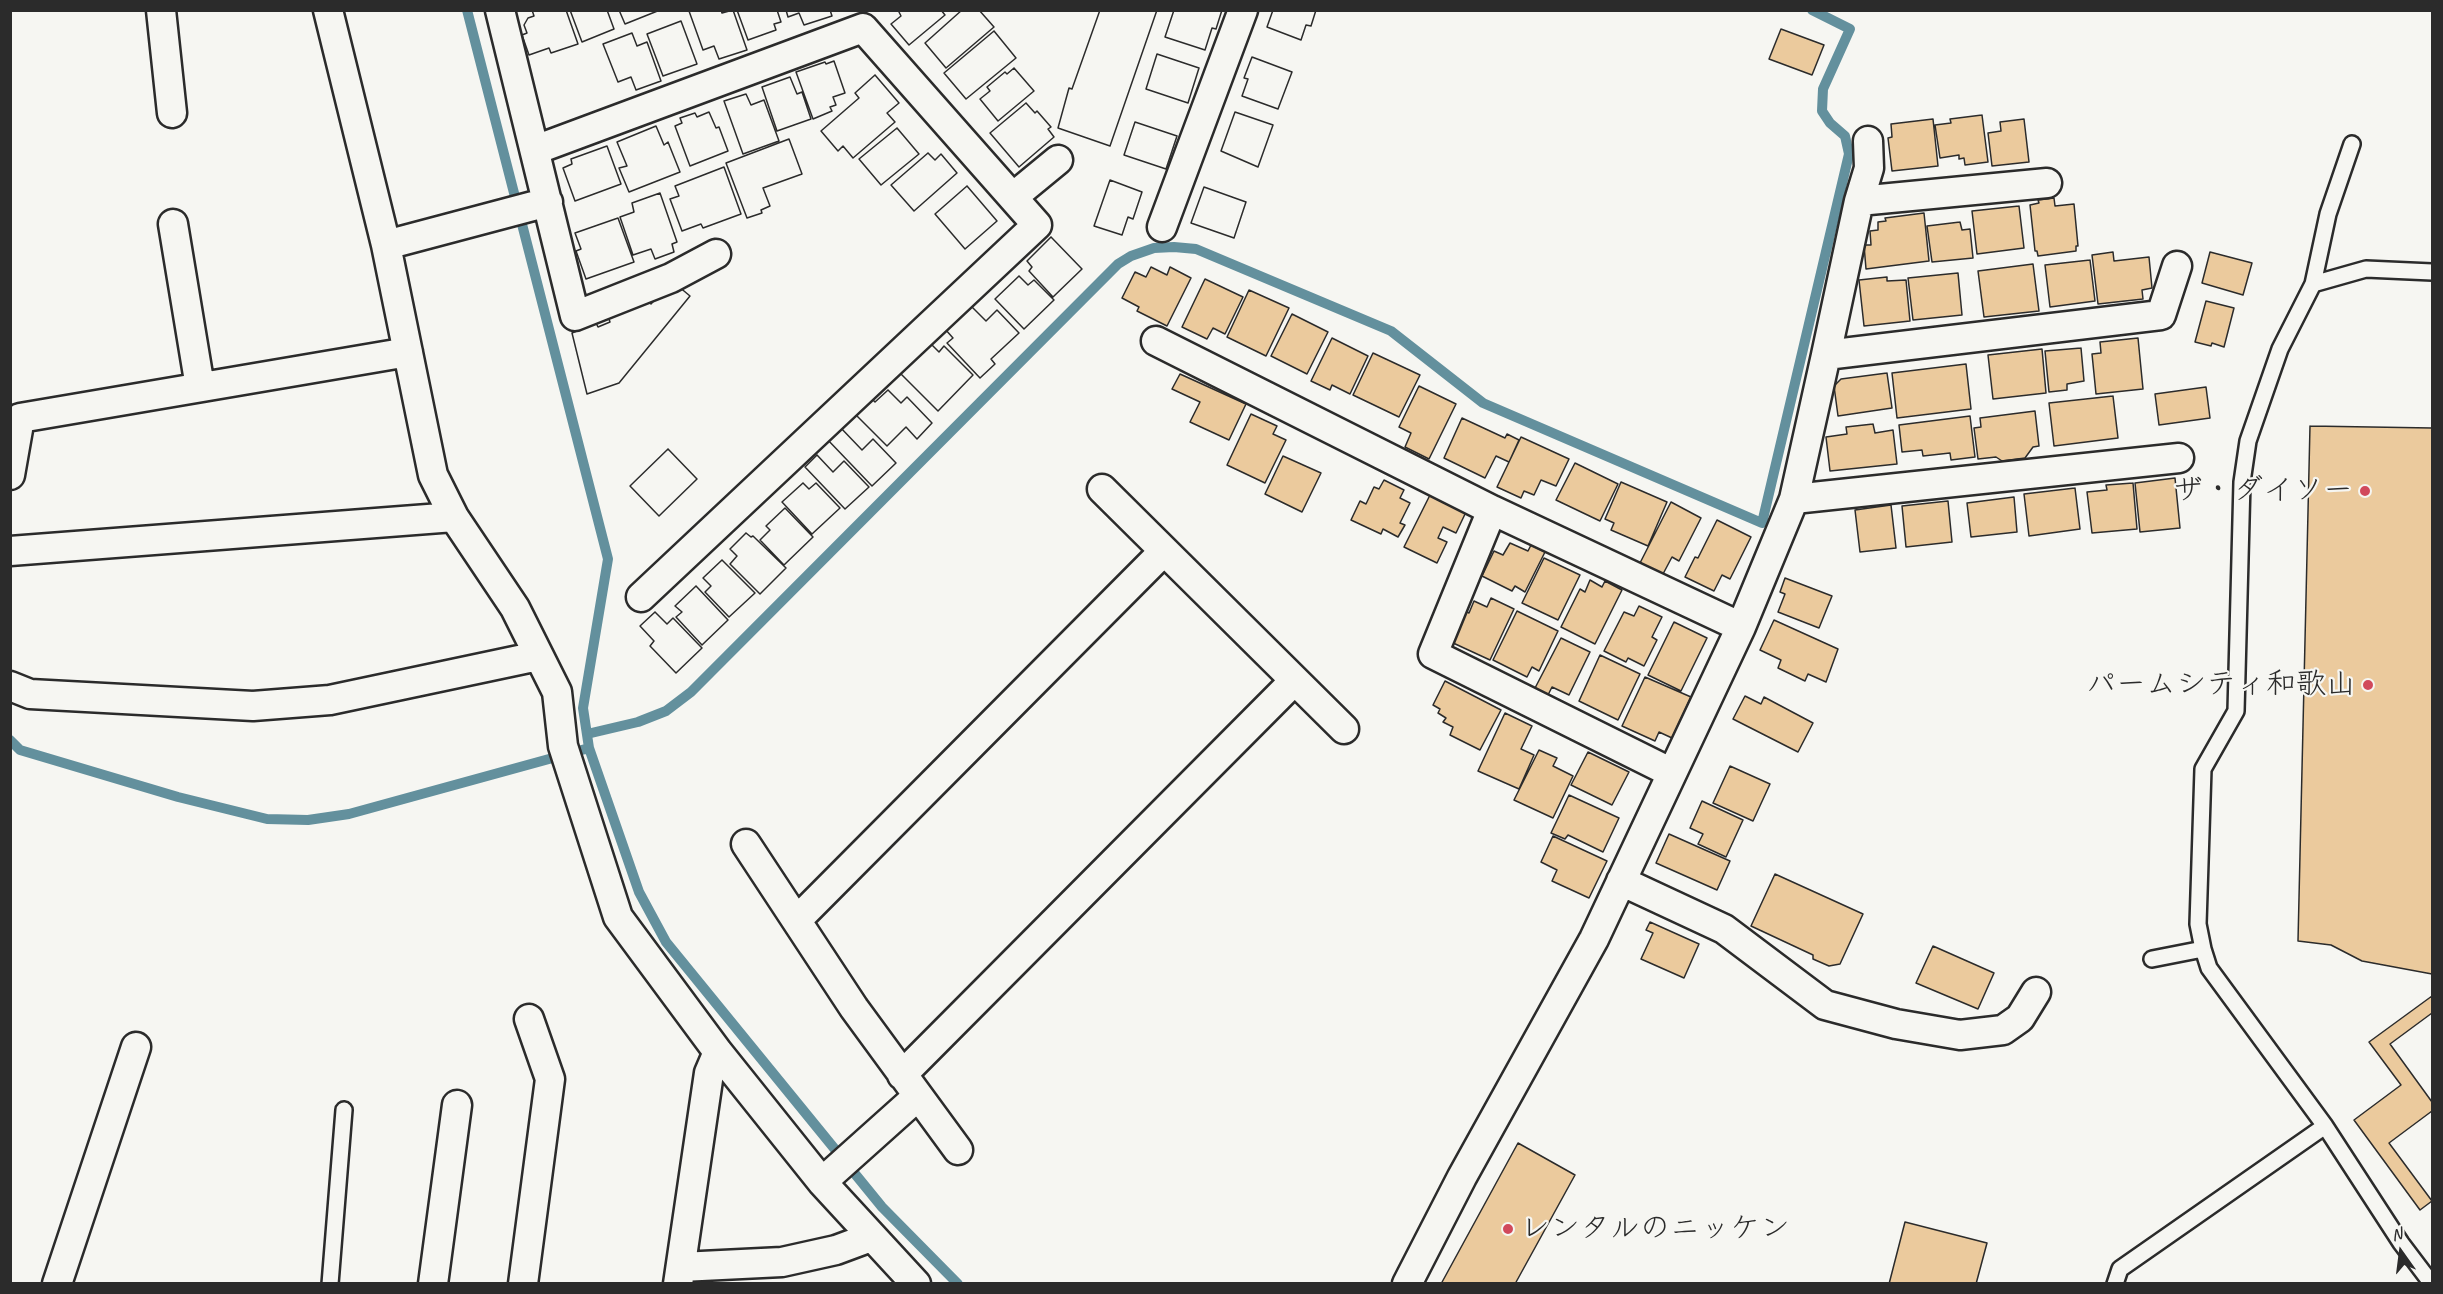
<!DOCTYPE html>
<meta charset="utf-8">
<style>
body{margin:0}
#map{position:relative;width:2443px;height:1294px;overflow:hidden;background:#f6f6f2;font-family:Caveat,sans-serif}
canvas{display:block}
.frame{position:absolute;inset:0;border:12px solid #2b2b2b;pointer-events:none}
.north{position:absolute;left:2371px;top:1222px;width:60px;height:60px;-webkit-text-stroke:4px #f6f6f2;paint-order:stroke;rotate:346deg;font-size:16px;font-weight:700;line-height:24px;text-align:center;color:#2b2b2b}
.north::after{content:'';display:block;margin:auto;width:21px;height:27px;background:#2b2b2b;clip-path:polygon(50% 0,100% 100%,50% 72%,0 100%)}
</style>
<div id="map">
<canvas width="2443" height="1294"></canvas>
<div class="frame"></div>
<div class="north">N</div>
</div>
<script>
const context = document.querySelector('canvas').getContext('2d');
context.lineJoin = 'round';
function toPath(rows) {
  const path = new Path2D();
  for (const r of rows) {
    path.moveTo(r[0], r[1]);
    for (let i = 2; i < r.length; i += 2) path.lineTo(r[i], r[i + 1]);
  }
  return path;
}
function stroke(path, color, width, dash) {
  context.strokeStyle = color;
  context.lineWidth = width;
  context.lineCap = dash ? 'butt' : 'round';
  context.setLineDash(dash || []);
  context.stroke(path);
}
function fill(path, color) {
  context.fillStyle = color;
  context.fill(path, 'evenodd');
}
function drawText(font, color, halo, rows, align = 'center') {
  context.font = font + ' Caveat,"Klee One",sans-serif';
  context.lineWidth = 4.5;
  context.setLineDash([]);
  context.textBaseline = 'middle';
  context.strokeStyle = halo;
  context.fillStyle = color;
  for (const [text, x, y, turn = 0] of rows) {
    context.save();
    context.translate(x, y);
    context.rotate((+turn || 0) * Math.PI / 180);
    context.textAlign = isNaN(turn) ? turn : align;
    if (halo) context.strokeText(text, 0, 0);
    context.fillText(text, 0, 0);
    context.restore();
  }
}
stroke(toPath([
 [467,10,608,559,583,708,589,748,639,892,666,942,882,1207,958,1284],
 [587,734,638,722,666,711,691,692,1118,264,1131,256,1154,248,1174,247,1196,249,1391,331,1483,403,1762,523,1849,154,1845,136,1830,123,1822,111,1823,89,1850,29,1812,10],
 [10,740,20,750,178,797,267,819,308,820,349,814,589,748]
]), '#63909d', 10);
const building = toPath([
 [532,10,566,10,578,44,551,53,549,48,529,55,522,35,527,33,524,25,528,18,534,16,532,10],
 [532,10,566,10,578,44,551,53,549,48,529,55,522,35,527,33,524,25,528,18,534,16,532,10],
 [570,10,607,10,614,29,582,42,570,10],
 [570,10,607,10,614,29,582,42,570,10],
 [619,10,660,10,625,24,619,10],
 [619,10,660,10,625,24,619,10],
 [721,10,722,13,733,10,747,50,719,59,714,46,703,50,689,11,721,10],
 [721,10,722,13,733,10,747,50,719,59,714,46,703,50,689,11,721,10],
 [737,10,777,10,781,22,774,24,776,30,748,40,737,10],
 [737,10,777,10,781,22,774,24,776,30,748,40,737,10],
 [786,10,830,10,832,16,804,25,799,13,788,17,786,10],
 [786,10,830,10,832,16,804,25,799,13,788,17,786,10],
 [941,10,945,15,909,45,891,24,901,16,898,10,941,10],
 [941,10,945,15,909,45,891,24,901,16,898,10,941,10],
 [962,10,979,10,994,27,946,68,925,43,962,10],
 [962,10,979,10,994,27,946,68,925,43,962,10],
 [1100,10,1157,10,1110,146,1058,128,1069,88,1072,89,1100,10],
 [1100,10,1157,10,1110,146,1058,128,1069,88,1072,89,1100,10],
 [1174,10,1222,10,1216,29,1212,28,1205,50,1165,37,1174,10],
 [1174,10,1222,10,1216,29,1212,28,1205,50,1165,37,1174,10],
 [1273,10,1316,10,1311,26,1306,25,1301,40,1267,27,1273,10],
 [1273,10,1316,10,1311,26,1306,25,1301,40,1267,27,1273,10],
 [681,21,697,64,663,76,647,34,681,21],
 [681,21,697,64,663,76,647,34,681,21],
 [1781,29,1824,45,1812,75,1769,59,1781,29],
 [994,31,1016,58,966,99,944,73,994,31],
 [994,31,1016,58,966,99,944,73,994,31],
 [632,33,637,46,647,42,661,81,636,90,631,77,618,82,603,44,632,33],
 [632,33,637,46,647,42,661,81,636,90,631,77,618,82,603,44,632,33],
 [1157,54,1199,68,1188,103,1146,89,1157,54],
 [1157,54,1199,68,1188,103,1146,89,1157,54],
 [1252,57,1292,72,1278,109,1242,96,1248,79,1244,78,1252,57],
 [1252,57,1292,72,1278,109,1242,96,1248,79,1244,78,1252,57],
 [834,61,845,93,833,97,836,105,830,107,832,111,813,119,796,72,825,62,826,64,834,61],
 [834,61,845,93,833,97,836,105,830,107,832,111,813,119,796,72,825,62,826,64,834,61],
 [1014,68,1034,91,998,121,980,99,990,91,987,87,1005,72,1007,74,1014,68],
 [1014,68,1034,91,998,121,980,99,990,91,987,87,1005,72,1007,74,1014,68],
 [875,75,899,103,887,113,895,122,853,158,843,146,838,151,821,131,859,98,855,93,875,75],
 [875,75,899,103,887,113,895,122,853,158,843,146,838,151,821,131,859,98,855,93,875,75],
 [790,77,797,94,802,92,811,119,777,131,762,87,790,77],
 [790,77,797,94,802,92,811,119,777,131,762,87,790,77],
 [746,94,751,105,764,100,779,141,743,154,724,101,746,94],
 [746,94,751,105,764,100,779,141,743,154,724,101,746,94],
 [1026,103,1035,113,1037,111,1051,127,1048,129,1054,137,1019,167,990,133,1026,103],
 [1026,103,1035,113,1037,111,1051,127,1048,129,1054,137,1019,167,990,133,1026,103],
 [709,112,716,128,719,127,728,151,690,166,675,126,682,123,680,118,695,113,697,117,709,112],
 [709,112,716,128,719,127,728,151,690,166,675,126,682,123,680,118,695,113,697,117,709,112],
 [1235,112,1273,125,1258,167,1221,151,1235,112],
 [1235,112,1273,125,1258,167,1221,151,1235,112],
 [1982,115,1988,162,1965,165,1964,158,1959,159,1959,155,1940,158,1935,125,1951,123,1950,119,1982,115],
 [1933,119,1938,166,1892,171,1888,138,1892,137,1891,124,1933,119],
 [2024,119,2029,162,1992,166,1988,133,2001,131,2000,122,2024,119],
 [1135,122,1177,136,1166,169,1124,155,1135,122],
 [1135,122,1177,136,1166,169,1124,155,1135,122],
 [656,126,664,145,668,142,680,172,629,192,619,168,627,166,617,142,656,126],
 [656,126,664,145,668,142,680,172,629,192,619,168,627,166,617,142,656,126],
 [897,128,919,154,881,185,859,159,897,128],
 [897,128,919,154,881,185,859,159,897,128],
 [789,139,802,174,763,188,770,206,761,210,762,213,747,218,726,163,789,139],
 [789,139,802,174,763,188,770,206,761,210,762,213,747,218,726,163,789,139],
 [607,146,621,184,575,201,563,168,572,164,571,159,607,146],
 [607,146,621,184,575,201,563,168,572,164,571,159,607,146],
 [928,153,935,160,941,154,957,173,914,211,891,185,928,153],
 [928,153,935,160,941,154,957,173,914,211,891,185,928,153],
 [724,167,741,214,703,228,701,224,682,231,670,199,679,196,675,186,724,167],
 [724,167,741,214,703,228,701,224,682,231,670,199,679,196,675,186,724,167],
 [1110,180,1142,192,1133,219,1128,217,1122,235,1094,226,1110,180],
 [1110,180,1142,192,1133,219,1128,217,1122,235,1094,226,1110,180],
 [967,186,997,221,965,249,935,214,967,186],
 [967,186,997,221,965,249,935,214,967,186],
 [1204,187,1246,202,1234,238,1191,223,1204,187],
 [1204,187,1246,202,1234,238,1191,223,1204,187],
 [660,193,677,242,672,244,674,252,655,259,651,249,633,255,620,217,634,212,632,203,660,193],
 [660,193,677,242,672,244,674,252,655,259,651,249,633,255,620,217,634,212,632,203,660,193],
 [2054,198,2055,206,2074,204,2078,246,2076,246,2076,251,2038,256,2037,251,2035,251,2030,205,2039,203,2038,200,2054,198],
 [2019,206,2024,248,1977,254,1972,211,2019,206],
 [1924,213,1929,261,1866,269,1864,245,1871,245,1870,231,1878,230,1878,222,1886,221,1885,218,1924,213],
 [618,218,634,262,586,279,576,251,581,249,575,233,618,218],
 [618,218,634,262,586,279,576,251,581,249,575,233,618,218],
 [1960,222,1962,230,1970,229,1973,258,1932,262,1927,226,1960,222],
 [1051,237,1082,269,1053,297,1029,271,1032,267,1027,261,1051,237],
 [1051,237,1082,269,1053,297,1029,271,1032,267,1027,261,1051,237],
 [2113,252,2114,261,2149,257,2152,288,2142,290,2143,299,2098,304,2092,255,2113,252],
 [2210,252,2252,263,2243,295,2202,283,2210,252],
 [2090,260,2095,301,2050,307,2045,265,2090,260],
 [2033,264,2039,311,1984,317,1978,271,2033,264],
 [1151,267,1167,275,1170,267,1191,278,1167,326,1137,311,1139,307,1122,298,1135,272,1146,277,1151,267],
 [1958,273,1962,315,1913,320,1908,278,1958,273],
 [1019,276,1028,285,1034,280,1054,300,1024,329,995,299,1019,276],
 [1019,276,1028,285,1034,280,1054,300,1024,329,995,299,1019,276],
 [1887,277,1887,281,1906,280,1910,321,1864,326,1859,280,1887,277],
 [1205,279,1243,297,1225,334,1213,328,1207,339,1182,327,1205,279],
 [678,286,690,296,619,383,587,394,572,333,596,323,598,327,610,322,607,313,644,297,651,304,660,294,678,286],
 [678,286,690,296,619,383,587,394,572,333,596,323,598,327,610,322,607,313,644,297,651,304,660,294,678,286],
 [1249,290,1289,308,1266,356,1227,337,1249,290],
 [2206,301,2234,308,2224,347,2212,343,2211,346,2195,342,2206,301],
 [970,305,986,321,997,310,1019,333,991,359,995,364,980,378,947,343,953,338,945,329,970,305],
 [970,305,986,321,997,310,1019,333,991,359,995,364,980,378,947,343,953,338,945,329,970,305],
 [1292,314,1328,332,1307,374,1271,356,1292,314],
 [1332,338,1368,356,1350,394,1332,385,1330,390,1311,381,1332,338],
 [2138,338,2143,389,2096,394,2092,354,2101,353,2100,342,2138,338],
 [927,340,939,352,944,346,973,375,938,411,896,369,927,340],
 [927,340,939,352,944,346,973,375,938,411,896,369,927,340],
 [2081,348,2084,381,2067,384,2067,390,2049,392,2045,351,2081,348],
 [2042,349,2046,393,1993,399,1988,355,2042,349],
 [1373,353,1420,375,1399,417,1353,395,1373,353],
 [1966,364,1971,409,1897,418,1892,373,1966,364],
 [1887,373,1892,408,1838,416,1834,386,1841,379,1887,373],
 [1180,374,1246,404,1229,440,1190,422,1200,402,1172,389,1180,374],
 [1419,386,1456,404,1429,459,1405,447,1411,433,1399,427,1419,386],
 [2206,387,2210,418,2159,425,2155,394,2206,387],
 [888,390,901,403,907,397,932,423,917,439,906,427,887,446,853,412,869,396,875,402,888,390],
 [888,390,901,403,907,397,932,423,917,439,906,427,887,446,853,412,869,396,875,402,888,390],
 [2113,396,2118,438,2054,446,2049,403,2113,396],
 [2035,411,2039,446,2033,447,2025,458,2002,461,1996,457,1978,459,1974,428,1981,427,1980,418,2035,411],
 [1251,414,1277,426,1273,434,1286,440,1265,483,1227,465,1251,414],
 [1970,416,1975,457,1951,460,1950,453,1923,456,1922,450,1902,452,1899,425,1970,416],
 [1462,418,1505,438,1507,434,1519,440,1509,462,1496,456,1485,478,1444,458,1462,418],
 [1873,424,1875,433,1893,430,1897,464,1830,471,1826,437,1847,434,1846,427,1873,424],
 [839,426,862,450,873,439,896,463,872,486,826,438,839,426],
 [839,426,862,450,873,439,896,463,872,486,826,438,839,426],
 [2310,426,2432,428,2432,974,2362,961,2331,945,2298,941,2310,426],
 [1521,437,1569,459,1556,486,1541,480,1534,495,1524,491,1521,498,1497,487,1521,437],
 [668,449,697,479,659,516,630,486,668,449],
 [668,449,697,479,659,516,630,486,668,449],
 [817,455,833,472,844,461,869,487,845,509,805,467,817,455],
 [817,455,833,472,844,461,869,487,845,509,805,467,817,455],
 [1283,456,1321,473,1302,512,1265,494,1283,456],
 [1575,463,1618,484,1600,521,1556,500,1575,463],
 [2175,478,2180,528,2140,532,2135,483,2175,478],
 [1384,480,1404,490,1400,498,1410,503,1400,523,1405,525,1398,537,1383,529,1381,534,1351,520,1360,501,1366,504,1374,487,1379,489,1384,480],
 [1621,482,1667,502,1648,546,1611,530,1614,523,1605,519,1621,482],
 [803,483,809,489,816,483,840,508,812,534,782,502,803,483],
 [803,483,809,489,816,483,840,508,812,534,782,502,803,483],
 [2133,483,2137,529,2092,533,2087,492,2107,490,2106,485,2133,483],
 [2075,488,2080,529,2029,536,2024,494,2075,488],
 [1430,495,1466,512,1456,533,1443,527,1438,538,1447,542,1437,563,1404,547,1430,495],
 [2014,497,2017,532,1971,537,1967,503,2014,497],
 [1948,501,1952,542,1906,547,1902,506,1948,501],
 [1671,502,1701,518,1679,561,1672,557,1663,574,1640,563,1671,502],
 [1891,505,1896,548,1860,552,1855,510,1891,505],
 [785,508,813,537,784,565,760,540,770,530,766,526,785,508],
 [785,508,813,537,784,565,760,540,770,530,766,526,785,508],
 [1717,520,1751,537,1730,579,1722,575,1714,591,1685,577,1695,557,1698,558,1717,520],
 [746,533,751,537,753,536,786,568,760,594,730,564,737,556,730,549,746,533],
 [746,533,751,537,753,536,786,568,760,594,730,564,737,556,730,549,746,533],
 [1510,543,1528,551,1531,545,1545,552,1525,592,1515,586,1512,591,1482,576,1494,551,1503,555,1510,543],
 [1544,558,1580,575,1558,620,1522,603,1544,558],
 [722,560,755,593,729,617,705,592,711,586,703,578,722,560],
 [722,560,755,593,729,617,705,592,711,586,703,578,722,560],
 [1785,578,1832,596,1819,628,1778,612,1785,594,1780,592,1785,578],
 [1590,580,1602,587,1605,581,1622,590,1595,644,1561,627,1580,589,1585,592,1590,580],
 [696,586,728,620,702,645,676,617,682,612,675,606,696,586],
 [696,586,728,620,702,645,676,617,682,612,675,606,696,586],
 [1491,598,1514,609,1490,660,1451,642,1465,611,1469,613,1474,601,1487,607,1491,598],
 [1639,606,1662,617,1652,637,1657,640,1644,666,1628,658,1626,662,1604,651,1624,612,1634,616,1639,606],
 [1517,611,1558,631,1539,671,1532,667,1527,677,1493,660,1517,611],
 [655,612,667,624,673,618,702,648,676,673,650,646,654,641,640,626,655,612],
 [655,612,667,624,673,618,702,648,676,673,650,646,654,641,640,626,655,612],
 [1774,620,1838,649,1826,682,1808,674,1805,681,1778,668,1781,660,1760,650,1774,620],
 [1674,622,1707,638,1681,691,1648,675,1674,622],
 [1561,638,1590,652,1569,695,1552,687,1547,697,1534,690,1561,638],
 [1600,655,1640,674,1618,720,1579,701,1600,655],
 [1645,677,1691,697,1672,738,1659,732,1655,741,1622,726,1645,677],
 [1445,681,1501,710,1480,750,1450,735,1453,727,1443,722,1446,718,1438,713,1440,709,1433,705,1445,681],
 [1745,696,1761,704,1764,697,1813,723,1798,752,1733,719,1745,696],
 [1505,713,1532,726,1521,749,1534,755,1519,789,1478,771,1505,713],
 [1539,750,1557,758,1553,766,1573,776,1553,818,1514,800,1539,750],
 [1588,752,1629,772,1612,805,1571,785,1588,752],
 [1730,766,1770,784,1753,821,1713,803,1730,766],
 [1569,795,1619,818,1603,852,1568,835,1565,839,1551,833,1569,795],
 [1702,801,1743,820,1726,857,1698,844,1703,834,1690,828,1702,801],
 [1669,834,1730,861,1717,890,1656,863,1669,834],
 [1553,836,1607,861,1589,898,1552,881,1557,870,1541,862,1553,836],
 [1775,874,1863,914,1840,964,1829,966,1813,959,1813,955,1751,926,1775,874],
 [1650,922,1699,944,1684,978,1641,959,1653,933,1646,930,1650,922],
 [1933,946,1994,973,1978,1009,1916,983,1933,946],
 [2432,996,2432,1013,2390,1044,2432,1102,2432,1111,2389,1143,2432,1201,2420,1210,2354,1120,2401,1085,2369,1042,2432,996],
 [1518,1143,1575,1175,1515,1284,1441,1284,1518,1143],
 [1905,1222,1987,1243,1976,1284,1889,1284,1905,1222]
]);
fill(building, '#ebca9d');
stroke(building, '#2b2b2b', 1.5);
const service = toPath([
 [2313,284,2366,269,2432,272],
 [2203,949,2209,968,2325,1126,2401,1243,2432,1284],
 [2152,959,2203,949,2198,924,2203,769,2236,711,2242,482,2248,441,2280,349,2313,284,2328,214,2352,144],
 [330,1284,344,1110],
 [2115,1284,2120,1269,2325,1126]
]);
const minor = toPath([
 [161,10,172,113],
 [328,10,386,245,433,475,454,517,515,608,557,692,563,746,618,917,718,1052,822,1182,916,1284],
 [500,10,575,316,671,278,716,254],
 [535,150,863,28,1037,225,641,597],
 [2047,183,1859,201,1826,355,2161,315,2177,266],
 [1013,197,1058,160],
 [1859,201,1869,168,1868,141],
 [173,224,200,387],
 [1162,227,1243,10],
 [386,245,548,202],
 [1156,341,1492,510,1433,654,1672,773],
 [1826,355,1794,499,2179,458],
 [10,475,20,418,408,352],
 [1102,489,1344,729],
 [1492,510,1741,627,1794,499],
 [10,551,454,517],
 [10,686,30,694,253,706,330,700,538,656],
 [746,844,854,1008,958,1150],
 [1621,881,1724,929,1825,1005,1896,1024,1960,1035,2003,1030,2020,1018,2036,992],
 [797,920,1164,551],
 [902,1075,1294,681],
 [822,1182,918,1096],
 [681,1267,782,1262,836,1250,871,1237],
 [57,1284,136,1047],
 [433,1284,457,1105],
 [523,1284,550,1079,529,1019],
 [678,1284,709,1073,718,1052],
 [1407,1284,1462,1177,1594,939,1741,627]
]);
stroke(service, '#2b2b2b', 20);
stroke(minor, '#2b2b2b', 33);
stroke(service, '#f6f6f2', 15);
stroke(minor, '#f6f6f2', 28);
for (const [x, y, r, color] of [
 [2365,491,6,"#d1495b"],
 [2368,685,6,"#d1495b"],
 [1508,1229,6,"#d1495b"]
]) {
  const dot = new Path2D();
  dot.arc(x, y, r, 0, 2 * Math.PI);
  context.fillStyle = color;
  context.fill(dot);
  stroke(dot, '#f6f6f2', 2);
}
drawText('30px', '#2b2b2b', '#f6f6f2', [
 ["ザ・ダイソー",2353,491],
 ["パームシティ和歌山",2356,685],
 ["レンタルのニッケン",1520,1229,"left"]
], 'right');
</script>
